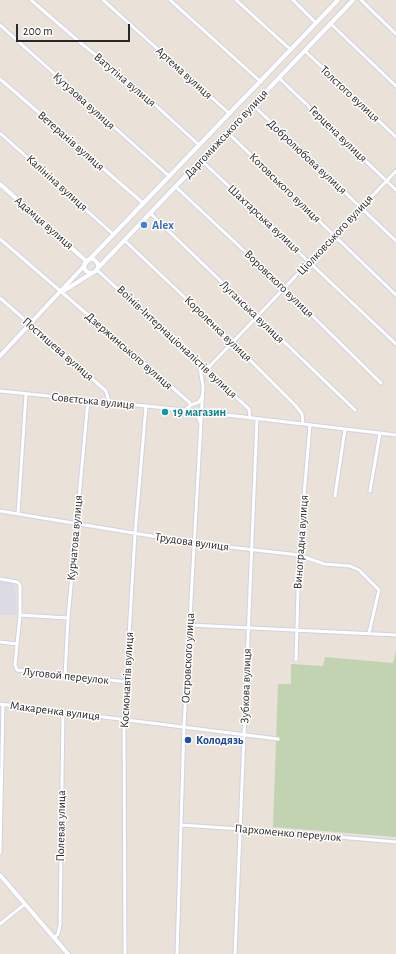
<!DOCTYPE html>
<meta charset="utf-8">
<style>
body{margin:0}
#map{position:relative;width:396px;height:954px;overflow:hidden;background:#eae2d9;font-family:"Alegreya Sans",sans-serif}
canvas{display:block}
.scale{position:absolute;left:16px;top:24px;width:114px;height:18px;box-sizing:border-box;border:2px solid #282828;border-top:0;padding-left:5px;font-size:12px;line-height:14px;white-space:nowrap;color:#282828;-webkit-text-stroke:3px #fff;paint-order:stroke}
</style>
<div id="map">
<canvas width="396" height="954"></canvas>
<div class="scale">200 m</div>
</div>
<script>
const context = document.querySelector('canvas').getContext('2d');
context.lineJoin = 'round';
function fill(path, color) {
  context.fillStyle = color;
  context.fill(path, 'evenodd');
}
function toPath(rows) {
  const path = new Path2D();
  for (const r of rows) {
    if (r.length === 3) {
      path.moveTo(r[0] + r[2], r[1]);
      path.arc(r[0], r[1], r[2], 0, 2 * Math.PI);
      continue;
    }
    path.moveTo(r[0], r[1]);
    for (let i = 2; i < r.length; i += 2) path.lineTo(r[i], r[i + 1]);
  }
  return path;
}
function stroke(path, color, width, dash) {
  context.strokeStyle = color;
  context.lineWidth = width;
  context.lineCap = dash ? 'butt' : 'round';
  context.setLineDash(dash || []);
  context.stroke(path);
}
function drawText(font, color, halo, rows, align = 'center') {
  context.font = font + ' "Alegreya Sans",sans-serif';
  context.lineWidth = 3;
  context.setLineDash([]);
  context.textBaseline = 'middle';
  context.strokeStyle = halo;
  context.fillStyle = color;
  for (const [text, x, y, turn = 0] of rows) {
    context.save();
    context.translate(x, y);
    context.rotate((+turn || 0) * Math.PI / 180);
    context.textAlign = isNaN(turn) ? turn : align;
    if (halo) context.strokeText(text, 0, 0);
    context.fillText(text, 0, 0);
    context.restore();
  }
}
fill(toPath([
 [0,581,15,583,17,615,0,615]
]), '#dcdae2');
fill(toPath([
 [396,651,396,837,273,827,278,684,291,684,291,664,323,666,325,657,393,663]
]), '#c2d3b1');
const street = toPath([
 [31,0,82,44,138,89,199,145],
 [103,0,230,114],
 [170,0,261,82],
 [236,0,291,50],
 [293,0,316,23],
 [361,0,396,34],
 [331,24,396,86],
 [0,25,169,176],
 [305,51,396,137],
 [279,78,396,190],
 [0,79,143,203],
 [253,105,396,241],
 [227,132,396,295],
 [0,133,113,234],
 [201,160,396,344],
 [176,187,285,289,381,383],
 [150,213,355,410],
 [0,239,189,402,191,405,185,410],
 [124,240,232,342,296,406,302,414,303,424],
 [97,270,249,409,250,418],
 [0,298,106,391,109,402],
 [207,369,396,171],
 [0,391,185,410,396,435],
 [191,405,199,402,202,397],
 [191,412,198,417,200,422],
 [370,491,380,433],
 [335,496,345,429],
 [0,511,194,543,299,555,324,564,350,566,359,570,379,590,369,633],
 [18,514,26,394],
 [0,579,17,582,20,585,20,615,15,665,17,670,127,682],
 [20,615,68,618],
 [190,625,396,635],
 [0,642,17,644],
 [296,660,299,555,310,425],
 [65,676,68,618,88,400],
 [0,704,278,739],
 [181,825,270,831,396,842],
 [0,853,3,705],
 [0,924,25,904],
 [54,938,58,934,60,925,63,712],
 [125,954,124,720,135,534,146,406],
 [177,954,184,726,203,386,199,362],
 [235,954,257,419]
]);
const secondary = toPath([
 [0,184,85,260,86,263],
 [91,266,7],
 [88,261,338,0],
 [98,268,353,0],
 [65,290,92,273],
 [0,356,85,265],
 [0,875,68,954]
]);
stroke(street, '#cfd2e0', 5);
stroke(secondary, '#cfd2e0', 6);
stroke(street, '#fff', 3);
stroke(secondary, '#fff', 4);
for (const [x, y, r, color] of [
 [144,225,4,"#3f7fe0"],
 [165,412,4,"#0f9aa8"],
 [188,740,4,"#1a4fb4"]
]) {
  const dot = new Path2D();
  dot.arc(x, y, r, 0, 2 * Math.PI);
  context.fillStyle = color;
  context.fill(dot);
  stroke(dot, '#fff', 1.5);
}
drawText('12px', '#282828', '#fff', [
 ["Артема вулиця",184,73,42],
 ["Ватутіна вулиця",125,80,40],
 ["Толстого вулиця",350,94,43],
 ["Кутузова вулиця",84,101,42],
 ["Даргомижського вулиця",226,134,-47],
 ["Герцена вулиця",338,134,44],
 ["Ветеранів вулиця",71,141,41],
 ["Добролюбова вулиця",307,157,43],
 ["Калініна вулиця",57,183,42],
 ["Котовського вулиця",285,188,44],
 ["Шахтарська вулиця",264,219,43],
 ["Адамця вулиця",44,223,41],
 ["Ціолковського вулиця",335,235,-47],
 ["Воровского вулиця",279,284,44],
 ["Луганська вулиця",252,312,44],
 ["Короленка вулиця",218,329,44],
 ["Воїнів-Інтернаціоналістів вулиця",177,342,43],
 ["Постишева вулиця",58,349,41],
 ["Дзержинського вулиця",129,351,41],
 ["Совєтська вулиця",93,401,6],
 ["Курчатова вулиця",75,538,-85],
 ["Трудова вулиця",192,542,8],
 ["Виноградна вулиця",301,542,-86],
 ["Островского улица",188,658,-87],
 ["Луговой переулок",66,676,6],
 ["Космонавтів вулиця",127,680,-87],
 ["Зубкова вулиця",246,686,-88],
 ["Макаренка вулиця",55,711,7],
 ["Полевая улица",61,826,-89],
 ["Пархоменко переулок",288,833,5]
]);
drawText('bold 12px', '#366cbe', '#fff', [
 ["Alex",152,225]
], 'left');
drawText('bold 12px', '#0d838f', '#fff', [
 ["19 магазин",173,412]
], 'left');
drawText('bold 12px', '#164399', '#fff', [
 ["Колодязь",196,740]
], 'left');
</script>
